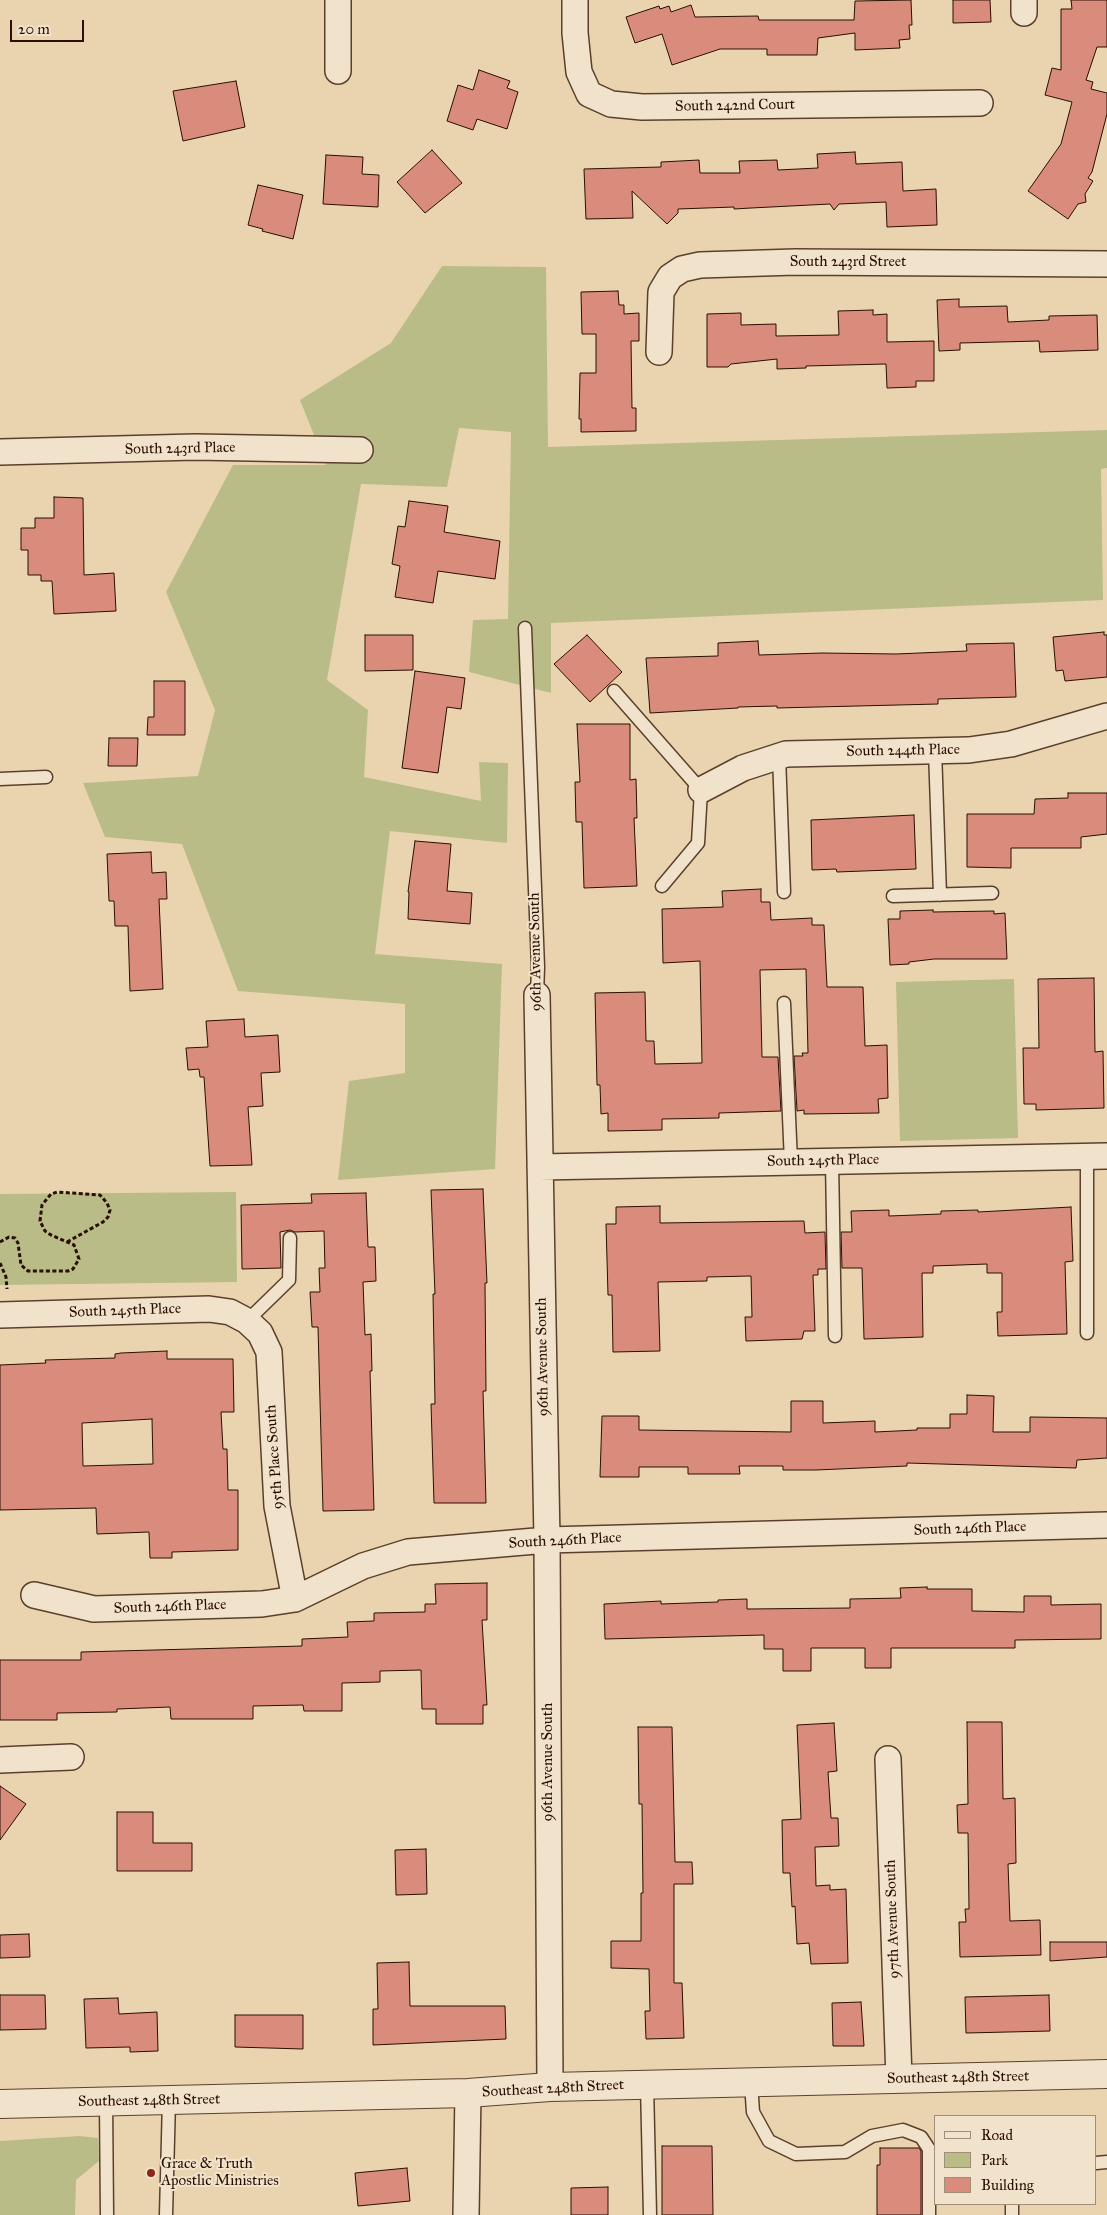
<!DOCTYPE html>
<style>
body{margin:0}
#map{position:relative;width:1107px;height:2215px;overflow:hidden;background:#ead4af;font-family:"IM FELL Great Primer",serif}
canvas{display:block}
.legend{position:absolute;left:934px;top:2115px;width:162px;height:90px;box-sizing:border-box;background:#f1e3cb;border:1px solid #a18e7a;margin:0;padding:6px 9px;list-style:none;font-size:15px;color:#2a0e01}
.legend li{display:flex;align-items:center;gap:10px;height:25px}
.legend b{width:25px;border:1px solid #a18e7a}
.scale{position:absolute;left:10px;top:20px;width:74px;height:22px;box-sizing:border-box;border:2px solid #2a0e01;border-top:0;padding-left:6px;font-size:15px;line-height:18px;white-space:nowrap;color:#2a0e01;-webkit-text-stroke:4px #f1e3cb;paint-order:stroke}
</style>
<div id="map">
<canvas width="1107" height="2215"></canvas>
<ul class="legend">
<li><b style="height:6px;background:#f1e3cb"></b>Road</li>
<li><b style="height:14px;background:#babc88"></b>Park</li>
<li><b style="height:14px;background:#d98c7c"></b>Building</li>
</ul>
<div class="scale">20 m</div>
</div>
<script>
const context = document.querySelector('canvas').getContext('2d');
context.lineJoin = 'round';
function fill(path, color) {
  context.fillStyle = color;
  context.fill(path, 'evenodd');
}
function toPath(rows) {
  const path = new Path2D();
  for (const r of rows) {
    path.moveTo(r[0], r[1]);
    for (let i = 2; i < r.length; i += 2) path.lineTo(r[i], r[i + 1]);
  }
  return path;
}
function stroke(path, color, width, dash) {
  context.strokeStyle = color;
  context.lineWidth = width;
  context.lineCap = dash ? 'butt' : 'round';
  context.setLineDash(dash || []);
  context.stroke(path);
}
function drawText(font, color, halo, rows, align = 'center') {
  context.font = font + ' "IM FELL Great Primer",serif';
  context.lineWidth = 4;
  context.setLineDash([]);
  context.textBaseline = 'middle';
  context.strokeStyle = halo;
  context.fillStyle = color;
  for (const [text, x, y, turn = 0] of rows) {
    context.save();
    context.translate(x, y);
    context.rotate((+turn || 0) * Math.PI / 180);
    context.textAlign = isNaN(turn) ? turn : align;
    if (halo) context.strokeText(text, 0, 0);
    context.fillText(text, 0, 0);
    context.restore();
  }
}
fill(toPath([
 [442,266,546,267,548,447,1107,430,1107,468,1101,469,1103,600,551,623,551,693,469,672,473,620,508,619,511,432,459,428,447,487,361,484,327,680,368,710,364,777,481,801,479,762,508,763,507,843,390,831,375,954,502,964,495,1169,338,1180,349,1081,405,1073,405,1004,238,991,182,844,105,837,83,783,198,776,215,710,166,592,233,465,326,465,300,400,391,343],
 [1014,979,1018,1138,900,1141,896,982],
 [236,1192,237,1282,0,1285,0,1194],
 [80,2136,98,2138,99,2161,76,2180,75,2215,0,2215,0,2141]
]), '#babc88');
const building = toPath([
 [911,0,912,25,909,25,910,39,899,40,900,48,855,50,855,33,818,38,817,55,767,55,767,49,720,49,672,65,662,34,635,43,626,17,659,6,660,9,669,6,671,12,691,5,695,17,758,16,759,20,854,20,855,1,911,0],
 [953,0,990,0,991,22,953,23,953,0],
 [1071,0,1107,0,1107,47,1097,47,1086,80,1093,82,1091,89,1107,93,1107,114,1092,172,1088,178,1093,181,1085,194,1086,202,1078,204,1068,219,1028,191,1061,144,1072,102,1045,95,1052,68,1061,70,1061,9,1072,9,1071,0],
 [479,70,510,81,507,88,518,92,507,129,477,119,473,130,447,121,458,85,473,90,479,70],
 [236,81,245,127,183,141,173,91,236,81],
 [432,150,462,183,425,213,397,182,432,150],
 [855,152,856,164,902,162,903,191,936,189,937,225,887,227,886,202,839,204,834,210,830,204,751,208,734,209,734,207,678,209,678,213,667,224,632,191,633,218,586,219,584,169,661,167,661,162,699,160,700,173,740,173,739,161,777,160,778,170,818,168,817,154,855,152],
 [326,155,363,157,362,174,379,175,378,207,323,204,326,155],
 [258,185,303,195,293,239,262,231,263,229,248,225,258,185],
 [618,291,619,305,624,305,624,314,639,313,639,341,631,341,632,408,636,408,636,431,581,432,581,419,579,419,580,373,596,373,596,334,582,334,581,292,618,291],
 [959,299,959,307,1007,306,1008,322,1049,320,1049,316,1097,315,1098,350,1040,352,1039,341,960,343,960,350,939,351,937,300,959,299],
 [873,310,873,315,887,314,887,342,934,341,934,381,916,381,916,387,887,388,886,364,806,366,806,368,777,369,777,359,731,364,728,367,707,367,707,314,741,313,741,325,776,324,776,336,839,335,838,311,873,310],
 [54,497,83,498,84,575,114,573,116,611,54,614,52,581,41,581,41,575,28,575,28,550,21,550,21,528,35,528,35,518,54,518,54,497],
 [409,501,448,506,444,532,500,541,495,579,438,571,433,603,395,597,400,566,392,564,398,526,405,527,409,501],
 [1104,632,1104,635,1107,635,1107,677,1065,681,1063,670,1056,671,1053,637,1104,632],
 [365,635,413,635,413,670,365,671,365,635],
 [587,635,622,672,590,702,554,664,587,635],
 [758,641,759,655,822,653,896,654,967,651,966,644,1014,643,1016,697,938,699,938,704,777,708,777,706,738,707,738,708,650,713,646,658,718,656,718,643,758,641],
 [415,671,465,678,461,709,447,707,438,773,402,768,415,671],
 [154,681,185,681,185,735,147,735,148,717,154,717,154,681],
 [577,724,630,724,630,780,636,779,637,818,634,818,637,886,584,888,582,822,576,822,575,782,580,782,577,724],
 [109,738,138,738,137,766,108,766,109,738],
 [1068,793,1107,793,1107,834,1081,837,1081,848,1011,848,1011,868,967,867,967,814,1034,814,1035,799,1068,798,1068,793],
 [914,815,916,869,837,872,836,869,812,870,811,820,914,815],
 [415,841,451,844,447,891,472,893,470,924,408,919,409,892,408,892,415,841],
 [151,852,152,873,166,872,167,899,159,899,163,989,130,991,128,926,115,926,114,901,109,901,107,854,151,852],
 [761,889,761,902,770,902,771,920,812,918,812,925,824,925,827,987,863,987,865,1046,887,1045,888,1098,878,1099,879,1113,804,1114,804,1110,797,1111,794,1056,803,1056,802,1053,808,1053,806,969,760,970,762,1057,778,1057,781,1111,719,1113,719,1118,662,1119,662,1130,608,1131,608,1113,601,1114,600,1085,597,1085,595,993,645,992,646,1041,654,1041,655,1064,702,1063,700,961,663,963,662,909,723,907,722,891,761,889],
 [933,910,933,912,994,911,994,914,1005,913,1007,959,934,959,909,962,909,964,890,965,888,919,900,919,900,911,933,910],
 [1094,978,1095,1052,1103,1051,1104,1108,1036,1110,1036,1104,1024,1104,1023,1048,1039,1048,1038,979,1094,978],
 [244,1019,245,1037,278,1035,280,1072,261,1073,263,1106,248,1107,252,1165,210,1166,204,1077,200,1077,199,1069,188,1070,186,1048,208,1047,206,1021,244,1019],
 [483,1189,487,1283,485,1283,486,1391,483,1391,486,1503,434,1503,431,1404,435,1404,433,1294,435,1294,431,1190,483,1189],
 [366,1193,368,1247,375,1247,376,1281,363,1282,365,1335,371,1334,372,1371,370,1371,374,1510,323,1511,318,1327,312,1327,310,1292,320,1292,319,1268,325,1268,324,1231,295,1232,290,1230,280,1232,281,1268,242,1269,241,1205,312,1203,311,1194,366,1193],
 [660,1206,660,1223,804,1221,805,1233,825,1232,826,1269,818,1269,818,1275,813,1275,815,1331,804,1331,802,1339,746,1341,745,1317,752,1317,751,1276,707,1277,707,1281,658,1282,660,1351,613,1352,612,1295,608,1295,606,1224,616,1224,616,1207,660,1206],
 [1071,1207,1073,1261,1065,1262,1067,1334,998,1336,997,1312,1002,1312,1002,1273,987,1273,987,1264,933,1266,933,1273,922,1273,923,1337,864,1339,862,1268,842,1268,841,1232,852,1232,851,1211,889,1210,889,1216,941,1214,941,1211,978,1210,978,1212,1071,1207],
 [167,1351,167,1359,233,1359,234,1412,221,1412,223,1449,227,1449,228,1490,238,1490,238,1550,172,1552,172,1558,150,1558,149,1532,97,1534,96,1508,0,1510,0,1365,46,1363,45,1360,115,1358,115,1354,121,1353,167,1351],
 [152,1419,153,1464,83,1466,82,1423,152,1419],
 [967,1395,994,1396,993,1432,1030,1432,1030,1417,1107,1418,1107,1458,1077,1460,1076,1468,907,1463,907,1466,816,1470,783,1470,783,1466,739,1466,740,1474,688,1474,688,1467,639,1467,639,1477,600,1477,602,1416,639,1416,639,1430,791,1432,791,1401,823,1401,823,1423,875,1421,875,1432,917,1430,917,1428,950,1428,950,1414,967,1414,967,1395],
 [487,1583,487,1620,482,1620,487,1705,483,1705,483,1724,436,1724,436,1709,422,1709,421,1670,380,1671,380,1682,342,1683,342,1711,304,1711,303,1705,253,1706,253,1719,171,1719,170,1707,117,1709,117,1712,57,1713,57,1720,0,1720,0,1660,81,1660,81,1652,302,1646,302,1639,348,1637,347,1622,374,1621,374,1613,425,1612,425,1604,436,1604,435,1584,487,1583],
 [927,1587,927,1589,972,1589,972,1611,1024,1612,1024,1596,1051,1596,1051,1605,1101,1604,1101,1639,1015,1640,1015,1648,891,1648,891,1668,865,1668,865,1648,811,1648,811,1671,783,1671,783,1649,764,1649,764,1635,605,1639,604,1604,661,1601,661,1604,718,1602,718,1600,747,1599,747,1609,850,1608,850,1599,901,1598,900,1588,927,1587],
 [967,1722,1002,1722,1003,1799,1015,1798,1016,1863,1008,1864,1010,1921,1040,1920,1041,1955,960,1957,959,1922,966,1922,965,1909,969,1909,968,1833,958,1833,957,1805,968,1804,967,1722],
 [834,1723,837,1771,828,1772,831,1818,838,1818,839,1846,815,1847,816,1886,830,1885,830,1890,846,1889,848,1963,811,1964,809,1943,797,1944,795,1906,792,1907,790,1873,783,1873,782,1820,801,1819,797,1725,834,1723],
 [638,1727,672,1727,675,1862,692,1862,693,1884,674,1884,674,1983,682,1983,684,2038,646,2039,645,2011,650,2011,649,1969,611,1968,611,1941,641,1941,641,1893,643,1893,642,1804,639,1804,638,1727],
 [0,1786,26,1804,0,1840,0,1786],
 [117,1812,153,1812,153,1843,192,1843,192,1871,117,1871,117,1812],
 [426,1849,427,1894,396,1895,395,1850,426,1849],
 [29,1934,30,1957,0,1958,0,1935,29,1934],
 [1050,1942,1107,1942,1107,1957,1050,1961,1050,1942],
 [409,1962,410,2006,505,2006,506,2039,373,2045,373,2009,378,2009,377,1963,409,1962],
 [0,1995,45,1995,46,2029,0,2030,0,1995],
 [1049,1995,1050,2031,966,2033,965,1997,1049,1995],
 [118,1998,119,2014,157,2012,158,2051,130,2052,130,2047,86,2048,84,1999,118,1998],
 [861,2002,864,2046,833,2046,832,2003,861,2002],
 [235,2015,303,2015,303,2049,235,2047,235,2015],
 [662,2146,712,2146,713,2215,662,2215,662,2146],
 [880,2148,919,2148,921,2151,921,2215,877,2215,877,2165,880,2165,880,2148],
 [407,2168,410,2201,358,2206,355,2173,407,2168],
 [608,2187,608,2215,571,2215,571,2188,608,2187]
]);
fill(building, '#d98c7c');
stroke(building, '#2a0e01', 1);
const service = toPath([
 [525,628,538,967,537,995],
 [614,691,701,790,698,843,662,886],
 [935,750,940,895],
 [779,756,784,892],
 [0,779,46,777],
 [893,896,992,893],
 [784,1003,791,1162],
 [1087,1156,1087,1333],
 [832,1161,835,1336],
 [247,1321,289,1280,290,1238],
 [751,2083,753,2112,769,2141,796,2154,845,2152,872,2136,903,2130,921,2137,929,2149,929,2215],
 [647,2085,650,2215],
 [106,2102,107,2215],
 [1096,2163,1107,2162],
 [166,2215,169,2100],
 [1012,2215,1012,2204]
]);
const minor = toPath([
 [338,0,338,71],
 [575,0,575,33,579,72,589,94,611,104,642,107,980,103],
 [1024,0,1024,13],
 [659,352,661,292,670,277,682,269,700,265,795,262,1107,264],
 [0,452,195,447,360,450],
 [701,790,743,768,786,754,969,750,1011,744,1107,716],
 [537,995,547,1540,550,2087],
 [540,1167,1107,1156],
 [0,1315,209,1309,230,1312,247,1321,260,1333,269,1352,277,1506,295,1599],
 [34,1595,94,1609,262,1604,295,1599,363,1566,408,1552,547,1540,1107,1525],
 [888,1759,899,2079],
 [0,1760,71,1757],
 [466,2215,468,2093]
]);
const tertiary = toPath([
 [0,2104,468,2093,550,2087,1107,2074]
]);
stroke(service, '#5a402c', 15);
stroke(minor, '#5a402c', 28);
stroke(tertiary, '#5a402c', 30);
stroke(toPath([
 [0,1242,9,1237,15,1238,18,1243,21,1265,28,1271,68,1271,73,1269,79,1259,74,1245,51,1235,45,1231,40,1221,42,1205,51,1194,57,1192,100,1195,107,1203,110,1210,108,1217,103,1222,67,1242],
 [0,1263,6,1277,7,1289]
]), '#2a0e01', 3, [4, 2.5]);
stroke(service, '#f1e3cb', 12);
stroke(minor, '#f1e3cb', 25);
stroke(tertiary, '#f1e3cb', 28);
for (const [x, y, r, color] of [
 [151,2173,5,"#8f2418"]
]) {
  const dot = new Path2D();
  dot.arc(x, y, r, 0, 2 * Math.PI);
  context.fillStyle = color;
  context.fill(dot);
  stroke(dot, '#f1e3cb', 2);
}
drawText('15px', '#2a0e01', '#f1e3cb', [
 ["South 242nd Court",735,106,-1],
 ["South 243rd Street",848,262],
 ["South 243rd Place",180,449,-1],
 ["South 244th Place",903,751,-1],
 ["96th Avenue South",536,952,-91],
 ["South 245th Place",823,1161,-1],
 ["South 245th Place",125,1311,-2],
 ["96th Avenue South",543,1357,-91],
 ["95th Place South",275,1457,-94],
 ["South 246th Place",970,1529,-2],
 ["South 246th Place",565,1541,-3],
 ["South 246th Place",170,1607,-2],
 ["96th Avenue South",548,1762,-90],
 ["97th Avenue South",893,1919,-92],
 ["Southeast 248th Street",958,2078,-1],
 ["Southeast 248th Street",553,2089,-3],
 ["Southeast 248th Street",149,2101,-1]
]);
drawText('15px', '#2a0e01', '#f1e3cb', [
 ["Grace & Truth",161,2164],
 ["Apostlic Ministries",161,2181]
], 'left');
</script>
